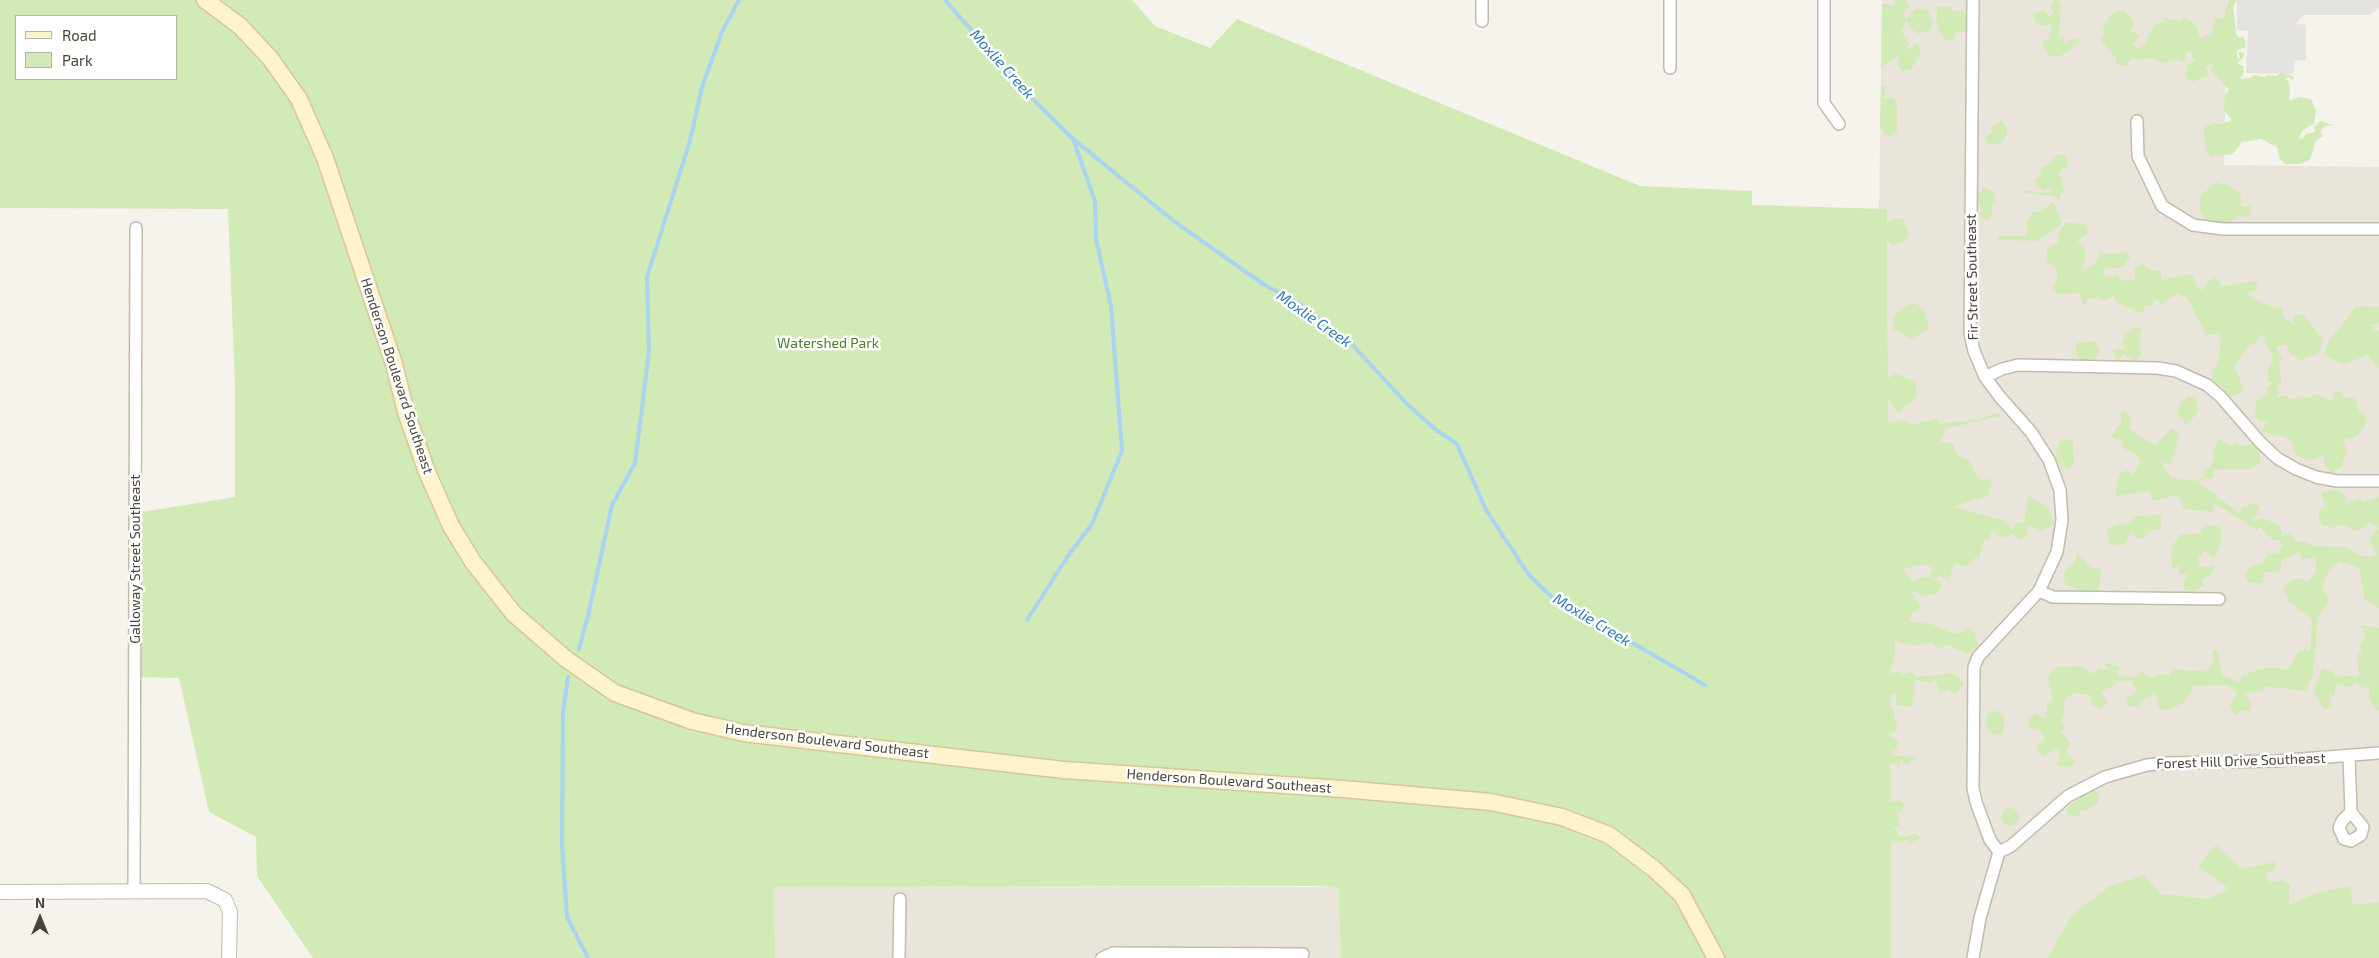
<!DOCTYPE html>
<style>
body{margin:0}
#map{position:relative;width:2379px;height:958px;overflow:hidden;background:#f6f3ec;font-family:"Exo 2",sans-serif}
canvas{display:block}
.legend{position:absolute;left:15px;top:15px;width:162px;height:65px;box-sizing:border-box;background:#fff;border:1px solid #b7b4b0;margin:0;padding:6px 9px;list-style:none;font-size:15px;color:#4b4439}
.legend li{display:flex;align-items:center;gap:10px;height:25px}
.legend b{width:25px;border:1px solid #b7b4b0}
.north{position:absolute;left:15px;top:893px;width:50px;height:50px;-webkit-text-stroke:4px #fff;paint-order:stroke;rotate:0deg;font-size:14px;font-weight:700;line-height:20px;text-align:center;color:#4b4439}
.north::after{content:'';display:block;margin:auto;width:18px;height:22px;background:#4b4439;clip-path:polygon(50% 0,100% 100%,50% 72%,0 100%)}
</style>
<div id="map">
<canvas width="2379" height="958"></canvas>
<ul class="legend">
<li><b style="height:6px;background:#fff3cd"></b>Road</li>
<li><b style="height:14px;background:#d2eab5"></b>Park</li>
</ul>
<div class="north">N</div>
</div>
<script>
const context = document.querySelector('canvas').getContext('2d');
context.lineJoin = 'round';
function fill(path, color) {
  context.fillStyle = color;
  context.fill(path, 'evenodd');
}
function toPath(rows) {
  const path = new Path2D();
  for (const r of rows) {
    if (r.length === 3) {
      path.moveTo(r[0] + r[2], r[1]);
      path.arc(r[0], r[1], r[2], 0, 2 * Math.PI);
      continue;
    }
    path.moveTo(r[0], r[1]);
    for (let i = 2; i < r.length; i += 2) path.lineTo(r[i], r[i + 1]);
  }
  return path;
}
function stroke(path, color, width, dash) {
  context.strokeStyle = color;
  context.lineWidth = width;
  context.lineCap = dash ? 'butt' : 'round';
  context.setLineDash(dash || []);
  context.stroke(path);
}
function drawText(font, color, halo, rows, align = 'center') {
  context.font = font + ' "Exo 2",sans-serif';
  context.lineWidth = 5;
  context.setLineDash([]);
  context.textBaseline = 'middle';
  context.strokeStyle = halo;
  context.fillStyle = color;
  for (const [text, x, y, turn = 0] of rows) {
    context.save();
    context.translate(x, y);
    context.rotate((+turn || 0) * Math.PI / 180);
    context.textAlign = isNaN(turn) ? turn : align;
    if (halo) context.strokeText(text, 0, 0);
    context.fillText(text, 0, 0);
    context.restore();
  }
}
fill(toPath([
 [1882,0,2227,0,2224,165,2379,167,2379,914,2091,958,1891,958,1887,210,1879,209],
 [774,887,1338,887,1341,958,775,958]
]), '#eae5da');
fill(toPath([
 [0,0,1132,0,1155,26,1210,48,1237,19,1640,186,1752,191,1752,205,1887,209,1887,224,1893,219,1902,219,1909,234,1903,242,1893,245,1887,240,1888,379,1894,373,1916,382,1917,396,1898,413,1888,399,1888,423,1906,420,1913,425,1937,418,1939,424,1979,419,1998,413,2000,416,1946,429,1939,442,1952,443,1958,456,1969,460,1976,474,1982,480,1992,479,1989,495,1953,507,2005,521,2012,530,2017,522,2024,523,2028,496,2048,507,2054,524,2041,531,2028,526,2027,536,2019,539,2012,533,2008,537,1996,537,1997,532,1991,531,1989,540,1984,539,1979,559,1976,557,1966,567,1955,564,1949,579,1939,576,1936,579,1928,574,1934,568,1923,564,1902,569,1914,582,1922,576,1938,580,1943,587,1936,593,1925,596,1911,590,1921,607,1910,615,1909,622,1926,622,1956,634,1969,628,1974,631,1979,646,1966,654,1950,645,1937,648,1932,643,1910,646,1895,640,1894,662,1890,669,1890,674,1897,671,1902,675,1912,672,1917,677,1953,673,1964,683,1955,694,1948,689,1940,693,1936,679,1929,683,1913,679,1915,690,1911,707,1896,705,1896,694,1898,692,1890,695,1890,706,1894,710,1894,718,1898,724,1895,732,1890,734,1890,738,1896,739,1899,743,1897,746,1898,750,1892,751,1892,755,1919,758,1910,761,1908,765,1903,764,1903,761,1900,761,1900,765,1890,763,1891,802,1900,800,1904,804,1904,809,1899,812,1897,810,1900,826,1893,828,1898,832,1898,835,1907,837,1915,833,1921,838,1910,843,1907,840,1894,843,1891,836,1891,958,1341,958,1338,887,1315,886,774,887,775,958,313,958,257,876,256,837,209,812,179,678,135,677,136,513,235,497,235,386,228,209,0,208],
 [16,16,176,16,176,79,16,79],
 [1893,0,1905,0,1911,6,1903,12,1906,23,1901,29,1909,44,1905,49,1910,48,1917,43,1921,55,1910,70,1901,71,1897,61,1900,57,1896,55,1893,60,1881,67,1882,4,1896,5],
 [2054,0,2058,0,2061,4,2059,36,2064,36,2064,44,2075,38,2080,40,2078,44,2059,57,2053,57,2046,53,2042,43,2050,38,2051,24,2043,26,2037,24,2033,19,2036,12,2044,10,2049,17,2054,13,2049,6,2054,4],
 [2228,0,2237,0,2233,7,2237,37,2238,36,2240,38,2243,36,2246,43,2245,48,2237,50,2237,59,2240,58,2238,52,2244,53,2243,58,2237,63,2244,67,2243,76,2238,79,2250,78,2254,75,2264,77,2268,75,2277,76,2279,73,2291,75,2294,78,2292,80,2289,77,2285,79,2288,81,2290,89,2289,101,2299,97,2311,99,2316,111,2314,124,2304,129,2298,138,2302,139,2306,134,2315,132,2314,127,2320,121,2334,125,2325,126,2320,132,2323,136,2316,140,2310,160,2299,164,2285,164,2280,159,2277,147,2261,139,2242,142,2233,154,2211,156,2206,150,2203,127,2213,123,2221,124,2232,120,2224,111,2225,96,2229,90,2211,70,2214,63,2204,66,2208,70,2207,76,2192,82,2185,76,2188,65,2195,61,2191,52,2187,52,2184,63,2176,60,2161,64,2156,60,2145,58,2140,60,2131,57,2127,66,2122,66,2116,63,2116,58,2100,40,2104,34,2103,25,2109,17,2116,12,2124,11,2135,23,2130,33,2134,32,2140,36,2133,45,2137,49,2141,44,2146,44,2147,36,2157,23,2164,23,2164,18,2181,21,2184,16,2196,25,2200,38,2204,38,2206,34,2211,37,2215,17,2224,19],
 [1938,7,1949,7,1957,12,1963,9,1969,20,1965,32,1956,32,1953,40,1945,40,1939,31,1936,18],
 [1916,9,1927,9,1933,22,1930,30,1919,34,1911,29,1906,19],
 [1881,87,1886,87,1884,99,1892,97,1897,102,1897,132,1890,136,1885,134,1880,125],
 [2002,121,2007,129,2006,136,2000,144,1991,145,1984,139,1993,131,1990,128],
 [2059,154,2066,155,2068,166,2061,170,2058,174,2062,178,2062,186,2064,191,2060,194,2060,200,2053,196,2025,193,2025,191,2052,193,2051,187,2044,191,2036,186,2035,179,2042,175,2039,170,2049,163,2052,166,2051,161],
 [2216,182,2229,186,2240,193,2242,207,2252,205,2250,216,2237,217,2227,225,2208,223,2200,210,2201,196],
 [1984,187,1993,192,1996,203,1990,207,1993,214,1987,221,1978,215,1983,209,1975,199],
 [2054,202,2062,223,2044,237,2036,241,1997,240,1998,236,2027,236,2027,223,2033,211,2039,212],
 [2067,222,2087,225,2088,233,2077,242,2083,244,2086,256,2081,272,2096,263,2100,252,2108,254,2125,252,2130,257,2123,267,2109,268,2102,271,2106,277,2117,274,2123,281,2134,280,2135,268,2144,264,2151,271,2160,270,2162,280,2191,274,2200,290,2205,289,2206,283,2215,277,2222,286,2256,281,2258,289,2248,293,2254,299,2273,308,2282,306,2284,318,2294,325,2293,315,2302,314,2323,339,2319,353,2302,360,2292,356,2286,345,2277,346,2277,350,2283,358,2279,363,2282,383,2277,386,2279,392,2276,397,2286,396,2290,400,2304,396,2307,399,2314,395,2322,396,2330,401,2334,399,2334,392,2342,392,2342,398,2355,397,2360,414,2364,413,2367,423,2354,438,2343,440,2347,451,2341,467,2331,473,2325,466,2324,455,2310,460,2296,456,2291,441,2281,436,2269,434,2261,431,2268,422,2259,421,2255,414,2257,400,2268,394,2266,389,2273,383,2268,381,2268,371,2273,356,2265,344,2267,338,2259,334,2258,342,2248,346,2235,367,2244,391,2231,397,2225,394,2223,386,2219,386,2212,379,2212,371,2217,366,2220,353,2219,333,2206,335,2188,299,2177,293,2162,304,2155,299,2153,306,2144,306,2143,313,2137,312,2116,302,2113,296,2104,301,2097,296,2095,298,2087,299,2087,305,2083,304,2079,292,2060,295,2052,289,2057,280,2058,271,2046,261,2047,248,2058,243,2058,232],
 [1915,303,1924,309,1929,329,1911,339,1893,329,1894,315,1902,308],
 [2357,306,2379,307,2379,323,2370,325,2374,331,2379,331,2379,369,2367,355,2344,364,2324,356,2326,345],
 [2134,328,2143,328,2139,339,2141,342,2139,346,2142,355,2134,360,2124,354,2118,361,2112,351,2119,348,2123,350,2125,346,2121,344,2124,337,2123,332,2130,332],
 [2094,341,2100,351,2093,363,2083,363,2076,354,2076,343],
 [2188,396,2196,398,2199,410,2194,417,2186,424,2177,414,2180,404],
 [2121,412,2127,412,2131,420,2129,429,2155,445,2172,428,2179,435,2171,465,2160,461,2172,478,2197,481,2204,476,2204,468,2211,468,2211,464,2215,459,2212,453,2219,440,2232,445,2237,441,2242,446,2253,443,2267,446,2268,453,2260,454,2260,464,2247,469,2214,470,2213,479,2205,478,2199,482,2241,515,2241,508,2253,503,2259,507,2257,515,2251,519,2254,522,2261,518,2280,525,2282,536,2290,533,2297,543,2303,541,2314,546,2344,547,2364,557,2376,555,2369,539,2379,528,2370,523,2355,531,2342,524,2332,528,2323,526,2318,517,2321,508,2326,506,2321,496,2323,492,2337,489,2346,496,2347,504,2358,497,2364,502,2379,496,2379,609,2365,600,2359,567,2339,561,2329,570,2322,586,2329,602,2318,617,2313,676,2306,691,2263,686,2264,690,2245,694,2252,704,2249,712,2240,710,2236,716,2229,707,2237,694,2228,685,2191,686,2193,689,2184,703,2167,711,2159,709,2155,692,2151,697,2140,700,2140,707,2129,706,2125,698,2137,691,2132,681,2116,681,2115,685,2100,692,2108,702,2101,709,2091,704,2091,695,2075,693,2065,699,2063,716,2060,722,2065,728,2060,732,2071,744,2066,753,2076,762,2069,768,2058,765,2058,755,2062,749,2054,749,2045,756,2038,753,2037,744,2045,740,2042,731,2029,728,2028,717,2036,713,2046,720,2047,703,2053,699,2048,679,2056,667,2081,666,2093,674,2099,668,2108,670,2105,663,2119,666,2117,676,2136,677,2143,671,2151,678,2160,674,2170,676,2173,667,2187,671,2209,670,2214,660,2213,650,2218,650,2222,676,2240,682,2242,675,2263,668,2288,669,2300,649,2310,651,2312,619,2290,603,2283,588,2296,578,2309,582,2317,568,2315,557,2302,560,2299,552,2282,560,2280,573,2264,572,2262,583,2248,582,2244,574,2253,565,2262,563,2269,553,2277,554,2283,546,2279,539,2275,541,2265,533,2265,530,2259,527,2257,530,2214,503,2214,512,2184,509,2179,497,2173,496,2154,501,2148,491,2115,497,2119,474,2128,470,2132,476,2140,463,2137,456,2122,447,2122,441,2112,437,2116,428,2121,425],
 [2061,439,2073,440,2074,465,2070,466,2069,469,2061,466,2056,458,2057,448],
 [2161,514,2161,529,2150,531,2144,538,2139,539,2130,533,2124,545,2110,545,2106,530,2117,524,2126,525,2136,516],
 [2206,524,2221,527,2222,537,2214,560,2205,551,2198,558,2200,568,2215,565,2211,576,2202,579,2203,585,2193,592,2184,589,2183,583,2188,575,2179,573,2179,566,2172,568,2171,554,2173,545,2180,535,2198,533,2202,536,2201,532],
 [2077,553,2093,569,2101,569,2099,589,2082,592,2065,583,2064,576,2067,568,2075,562],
 [2360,625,2379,628,2379,710,2375,710,2369,698,2369,686,2360,688,2358,682,2348,687,2337,684,2333,696,2329,693,2331,706,2325,710,2313,691,2322,669,2333,671,2335,677,2346,675,2357,677,2360,673,2358,670,2358,654,2362,652,2359,646,2366,638],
 [1996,710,2005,718,2003,733,1993,735,1986,727,1986,714],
 [2089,791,2095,791,2099,796,2098,802,2092,807,2089,805,2090,809,2081,811,2079,817,2067,814,2067,808],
 [2010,817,9],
 [2216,845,2241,869,2274,862,2276,864,2275,870,2267,872,2266,878,2270,883,2282,880,2290,886,2289,905,2319,892,2349,886,2353,905,2379,902,2379,958,2048,958,2071,916,2110,886,2144,875,2160,894,2208,899,2229,889,2198,866]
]), '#d2eab5');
fill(toPath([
 [2237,0,2379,0,2379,8,2369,15,2303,15,2296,24,2306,25,2306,60,2295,61,2293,74,2246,73,2248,31,2237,30]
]), '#e5e3e0');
stroke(toPath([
 [945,0,1023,89,1072,138,1175,222,1263,284,1298,303,1349,341,1407,404,1435,429,1457,444,1486,510,1529,575,1560,605,1636,645,1705,685],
 [1027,620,1068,556,1092,524,1122,451,1111,306,1096,239,1095,201,1073,139],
 [579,649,588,616,612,505,635,463,649,352,647,277,690,141,702,87,722,32,739,0],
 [568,677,563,713,562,844,567,917,588,958]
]), '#a9d4f2', 4);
const minor = toPath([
 [1670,0,1670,68],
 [1824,0,1824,103,1839,124],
 [1973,0,1970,333,1974,351,1985,377,2000,397,2031,432,2049,460,2060,490,2062,520,2057,552,2039,591,1978,657,1974,667,1973,788,1976,802,1990,840,1999,852],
 [1482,21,1482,0],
 [2137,121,2138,156,2162,206,2193,225,2223,229,2379,229],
 [1985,377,2002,369,2018,365,2157,368,2176,371,2207,385,2220,396,2260,442,2277,458,2296,469,2316,477,2337,481,2379,481],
 [2039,591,2053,597,2219,599],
 [2349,756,2351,812],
 [2351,812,2363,827,2361,835,2351,841,2344,839,2339,828,2342,821,2351,812],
 [134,890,136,228],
 [899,958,900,899],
 [1102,958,1113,953,1303,954],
 [1973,958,1980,918,1999,852,2011,846,2068,796,2105,777,2147,765,2166,763,2275,761,2379,753]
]);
const tertiary = toPath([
 [0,892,207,891,225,900,230,912,229,958]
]);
const secondary = toPath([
 [205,0,240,26,270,58,299,99,325,158,394,364,406,412,427,472,451,526,473,562,514,614,566,659,615,693,692,721,744,733,1064,770,1343,789,1491,802,1562,817,1609,835,1654,869,1682,895,1716,958]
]);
stroke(minor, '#c2bbae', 14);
stroke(tertiary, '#c2bbae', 16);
stroke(secondary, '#d6c79b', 19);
stroke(minor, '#fff', 11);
stroke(tertiary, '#fff', 14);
stroke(secondary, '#fff3cd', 16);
drawText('14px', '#4b4439', '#fff', [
 ["Fir Street Southeast",1972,277,-91],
 ["Henderson Boulevard Southeast",397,376,72],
 ["Galloway Street Southeast",135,559,-90],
 ["Henderson Boulevard Southeast",827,741,7],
 ["Forest Hill Drive Southeast",2241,761,-2],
 ["Henderson Boulevard Southeast",1229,781,4]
]);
drawText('14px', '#4a7f2a', '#fff', [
 ["Watershed Park",828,343]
]);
drawText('italic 15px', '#2e7ab2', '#fff', [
 ["Moxlie Creek",1002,64,48],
 ["Moxlie Creek",1314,319,35],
 ["Moxlie Creek",1592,620,31]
]);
</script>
